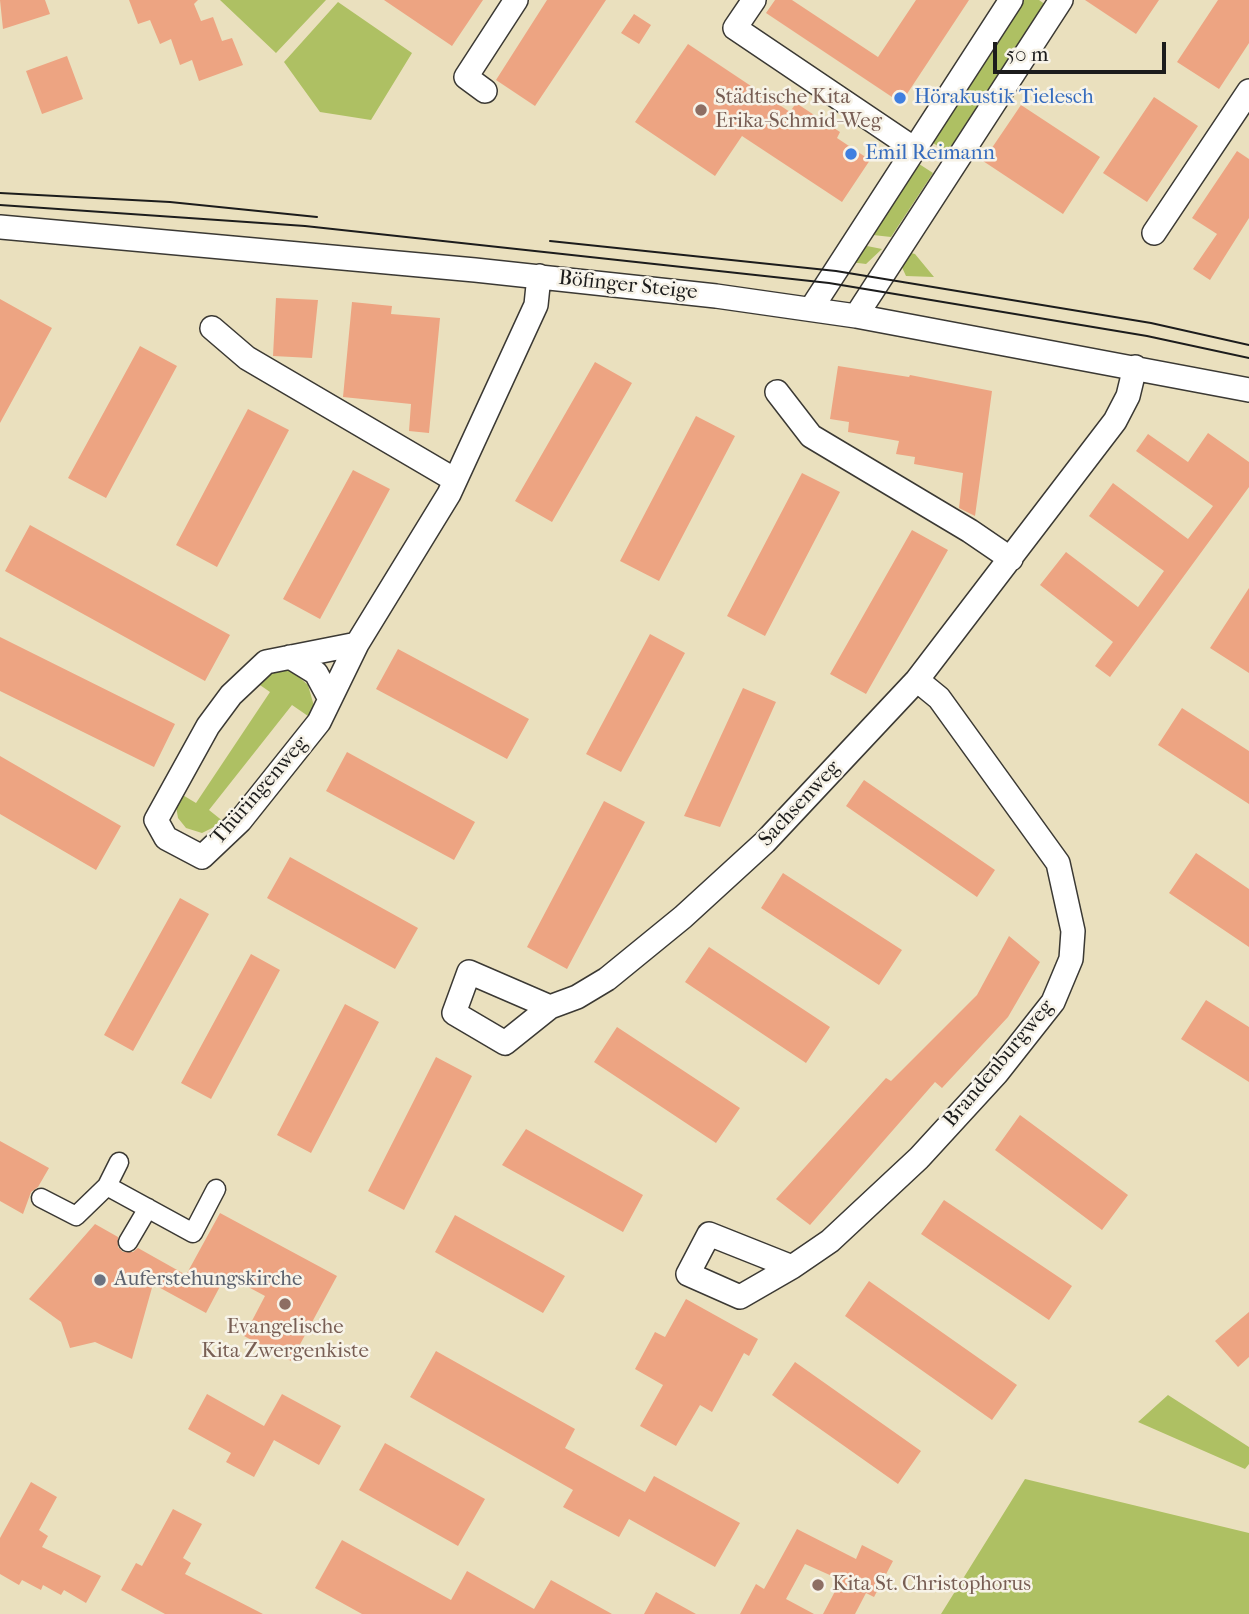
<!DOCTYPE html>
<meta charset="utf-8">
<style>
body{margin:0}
#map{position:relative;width:1249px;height:1614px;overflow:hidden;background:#eae0be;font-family:"IM FELL French Canon",serif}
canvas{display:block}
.scale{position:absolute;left:993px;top:42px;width:173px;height:32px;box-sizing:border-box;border:4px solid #1c1c1c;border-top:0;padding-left:9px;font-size:21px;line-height:24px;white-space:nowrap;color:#1c1c1c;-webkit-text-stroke:5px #f7f3e8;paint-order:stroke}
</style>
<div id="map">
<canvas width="1249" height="1614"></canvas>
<div class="scale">50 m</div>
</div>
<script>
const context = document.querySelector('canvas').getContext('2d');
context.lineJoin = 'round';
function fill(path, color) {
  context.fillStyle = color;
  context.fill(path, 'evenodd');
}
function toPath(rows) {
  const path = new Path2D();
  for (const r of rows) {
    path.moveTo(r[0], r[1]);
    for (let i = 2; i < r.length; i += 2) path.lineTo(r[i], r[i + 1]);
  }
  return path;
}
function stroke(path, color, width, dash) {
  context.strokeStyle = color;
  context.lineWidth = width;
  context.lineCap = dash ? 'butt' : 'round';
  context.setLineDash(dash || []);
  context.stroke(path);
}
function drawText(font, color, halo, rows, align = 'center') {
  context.font = font + ' "IM FELL French Canon",serif';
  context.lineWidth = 5;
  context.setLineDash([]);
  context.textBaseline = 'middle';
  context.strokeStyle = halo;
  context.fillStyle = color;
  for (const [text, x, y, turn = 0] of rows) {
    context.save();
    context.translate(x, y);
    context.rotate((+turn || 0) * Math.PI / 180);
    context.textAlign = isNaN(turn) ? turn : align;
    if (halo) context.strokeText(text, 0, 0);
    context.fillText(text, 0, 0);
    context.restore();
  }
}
fill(toPath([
 [220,0,326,0,276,53],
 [1021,0,1039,0,1046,5,947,152,927,139],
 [338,2,412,53,371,120,320,112,284,62],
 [913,160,933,173,891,237,864,234],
 [857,244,882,249,866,264,850,262],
 [907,252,915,254,934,277,906,276,900,263],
 [272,670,292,671,308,685,314,706,308,716,292,705,209,810,224,822,202,833,186,828,178,818,176,806,181,794,196,803,270,692,257,683],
 [1168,1395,1249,1447,1249,1464,1245,1469,1138,1422],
 [1025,1479,1249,1533,1249,1614,941,1614]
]), '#aec063');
fill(toPath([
 [0,0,45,0,50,14,3,29],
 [129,0,198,0,194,4,201,21,213,17,222,41,232,38,243,65,199,81,192,60,180,65,171,39,160,44,150,20,138,24],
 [384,0,483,0,452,46],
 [547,0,606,0,535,106,496,80],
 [775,0,792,0,878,57,916,0,969,0,901,103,766,13],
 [1085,0,1159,0,1136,34],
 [1218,0,1249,0,1249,43,1219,89,1177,62],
 [634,14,651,25,639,44,621,33],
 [688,44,790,112,796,103,840,132,837,138,870,160,842,202,742,136,715,176,635,122],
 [67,56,83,99,42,114,26,71],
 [1154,97,1198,126,1147,202,1103,173],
 [1021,105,1100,157,1063,214,983,161],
 [1237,151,1249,159,1249,218,1210,280,1193,269,1217,234,1192,218],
 [276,298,318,300,312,358,273,356],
 [0,299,52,328,0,423],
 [352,302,392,306,391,314,440,318,429,433,409,431,411,404,343,397],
 [140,346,177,366,106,498,68,478],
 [595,362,632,383,552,522,515,501],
 [838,366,909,377,910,375,992,391,975,516,959,508,963,473,914,464,915,457,896,454,899,441,848,432,849,422,830,419],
 [248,409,289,430,217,567,176,545],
 [696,416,735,436,659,581,620,561],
 [1208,433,1249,462,1249,487,1110,677,1095,666,1113,642,1040,585,1066,552,1138,607,1164,571,1089,516,1113,483,1188,539,1213,506,1136,451,1148,434,1188,462],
 [353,470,390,489,320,619,283,599],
 [802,473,840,492,765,636,727,616],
 [30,525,230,635,205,681,5,571],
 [912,530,948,550,866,694,830,674],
 [1249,588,1249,673,1210,648],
 [650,634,685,653,621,772,586,754],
 [0,637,175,724,154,767,0,691],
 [398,649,529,719,507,759,376,689],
 [743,688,776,702,720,827,684,816],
 [1182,708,1249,751,1249,804,1158,745],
 [347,752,475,822,454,860,326,791],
 [0,756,121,826,96,870,0,814],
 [864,780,995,870,977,897,846,806],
 [604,801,645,822,567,969,527,947],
 [1196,853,1249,889,1249,947,1169,893],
 [290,857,418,928,395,969,267,898],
 [783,873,902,950,879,985,761,908],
 [180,898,209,914,133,1051,104,1035],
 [1009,936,1040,962,1008,1017,942,1088,935,1082,810,1225,776,1199,886,1078,891,1081,977,995],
 [709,947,830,1027,806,1063,685,982],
 [251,954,280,970,211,1099,181,1083],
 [1206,1000,1249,1027,1249,1082,1181,1039],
 [345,1004,379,1022,311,1153,277,1135],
 [617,1027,740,1108,716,1143,594,1062],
 [436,1057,472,1076,404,1210,368,1191],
 [1020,1115,1128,1195,1102,1230,995,1150],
 [526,1129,643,1195,623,1232,502,1165],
 [0,1141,49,1168,38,1187,31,1192,23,1214,0,1201],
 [944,1200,1072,1286,1049,1320,921,1234],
 [220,1213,337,1276,291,1361,244,1336,265,1296,226,1275,206,1313,153,1284,132,1359,95,1342,70,1348,61,1322,29,1299,95,1224,118,1237,118,1247,123,1252,133,1252,138,1248,186,1275],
 [455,1215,565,1276,543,1313,435,1252],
 [869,1281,1017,1385,992,1420,845,1316],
 [686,1299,758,1339,749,1356,744,1353,712,1412,700,1405,676,1446,640,1426,663,1385,635,1369,655,1332,665,1337],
 [1249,1312,1249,1357,1238,1367,1215,1341],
 [436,1351,575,1429,565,1448,645,1492,654,1476,740,1523,715,1567,629,1519,619,1537,563,1507,573,1490,410,1397],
 [795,1362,921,1451,898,1484,772,1395],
 [207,1394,264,1426,282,1394,341,1426,319,1465,274,1440,254,1477,226,1462,231,1453,188,1429],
 [385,1443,485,1499,458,1546,359,1490],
 [31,1482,57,1497,39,1530,48,1536,42,1547,101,1576,86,1603,64,1590,61,1595,43,1585,41,1590,22,1580,19,1585,0,1574,0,1538],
 [173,1509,202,1524,183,1558,191,1563,185,1574,263,1614,165,1614,121,1590,136,1563,142,1566],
 [797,1529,856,1559,862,1545,893,1561,874,1597,866,1593,855,1614,823,1614,841,1580,805,1564,786,1599,814,1614,740,1614,756,1584,764,1589],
 [342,1540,451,1600,467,1571,534,1609,551,1580,612,1614,362,1614,315,1588],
 [656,1592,696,1614,644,1614]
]), '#eda482');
const pedestrian = toPath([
 [107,1186,119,1162],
 [41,1198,76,1216,107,1186,193,1233,216,1189],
 [128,1242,148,1208]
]);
const minor = toPath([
 [754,0,735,28,913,148],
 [485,91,466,77,516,0],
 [0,227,475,270,716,296,856,316,1249,390],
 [1154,233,1249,91],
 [811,309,1011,0],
 [856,316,1061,0],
 [212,328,247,358,455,480],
 [777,392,811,436,970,531,1011,559],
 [357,644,266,662,231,695,208,726,156,820,166,838,202,857,240,821,319,722,357,644,449,494,536,305,539,276],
 [290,657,316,673,330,699],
 [550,1007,505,1043,454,1013,469,972,550,1007,577,997,607,979,683,917,765,842,917,680,1115,421,1128,396,1135,367],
 [792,1267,740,1297,688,1274,709,1234,792,1267,830,1241,919,1158,997,1073,1053,1002,1071,959,1073,931,1058,863,939,698,917,680]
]);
stroke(pedestrian, '#3b3934', 21);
stroke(minor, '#3b3934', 26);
stroke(pedestrian, '#fff', 18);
stroke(minor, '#fff', 23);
stroke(toPath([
 [0,193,170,202,317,217],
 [0,205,305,226,829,283,1147,336,1249,358],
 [550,241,836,271,1151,323,1249,345]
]), '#1c1c1c', 2);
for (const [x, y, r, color] of [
 [900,98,7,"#3f7fe0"],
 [701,110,7,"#8d6e63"],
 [851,154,7,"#3f7fe0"],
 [100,1280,7,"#6b7280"],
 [285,1304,7,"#8d6e63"],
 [818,1585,7,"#8d6e63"]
]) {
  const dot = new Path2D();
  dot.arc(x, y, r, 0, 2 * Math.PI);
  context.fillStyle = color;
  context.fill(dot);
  stroke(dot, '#f7f3e8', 2.5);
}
drawText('21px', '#785e54', '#f7f3e8', [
 ["Städtische Kita",715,98],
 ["Erika-Schmid-Weg",715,122],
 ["Evangelische",285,1328,"center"],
 ["Kita Zwergenkiste",285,1352,"center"],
 ["Kita St. Christophorus",832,1585]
], 'left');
drawText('21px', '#366cbe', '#f7f3e8', [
 ["Hörakustik Tielesch",914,98],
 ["Emil Reimann",865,154]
], 'left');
drawText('21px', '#1c1c1c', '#f7f3e8', [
 ["Böfinger Steige",628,286,6],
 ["Thüringenweg",260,791,-49],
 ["Sachsenweg",800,804,-47],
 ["Brandenburgweg",999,1064,-50]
]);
drawText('21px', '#5b616d', '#f7f3e8', [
 ["Auferstehungskirche",114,1280]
], 'left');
</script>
